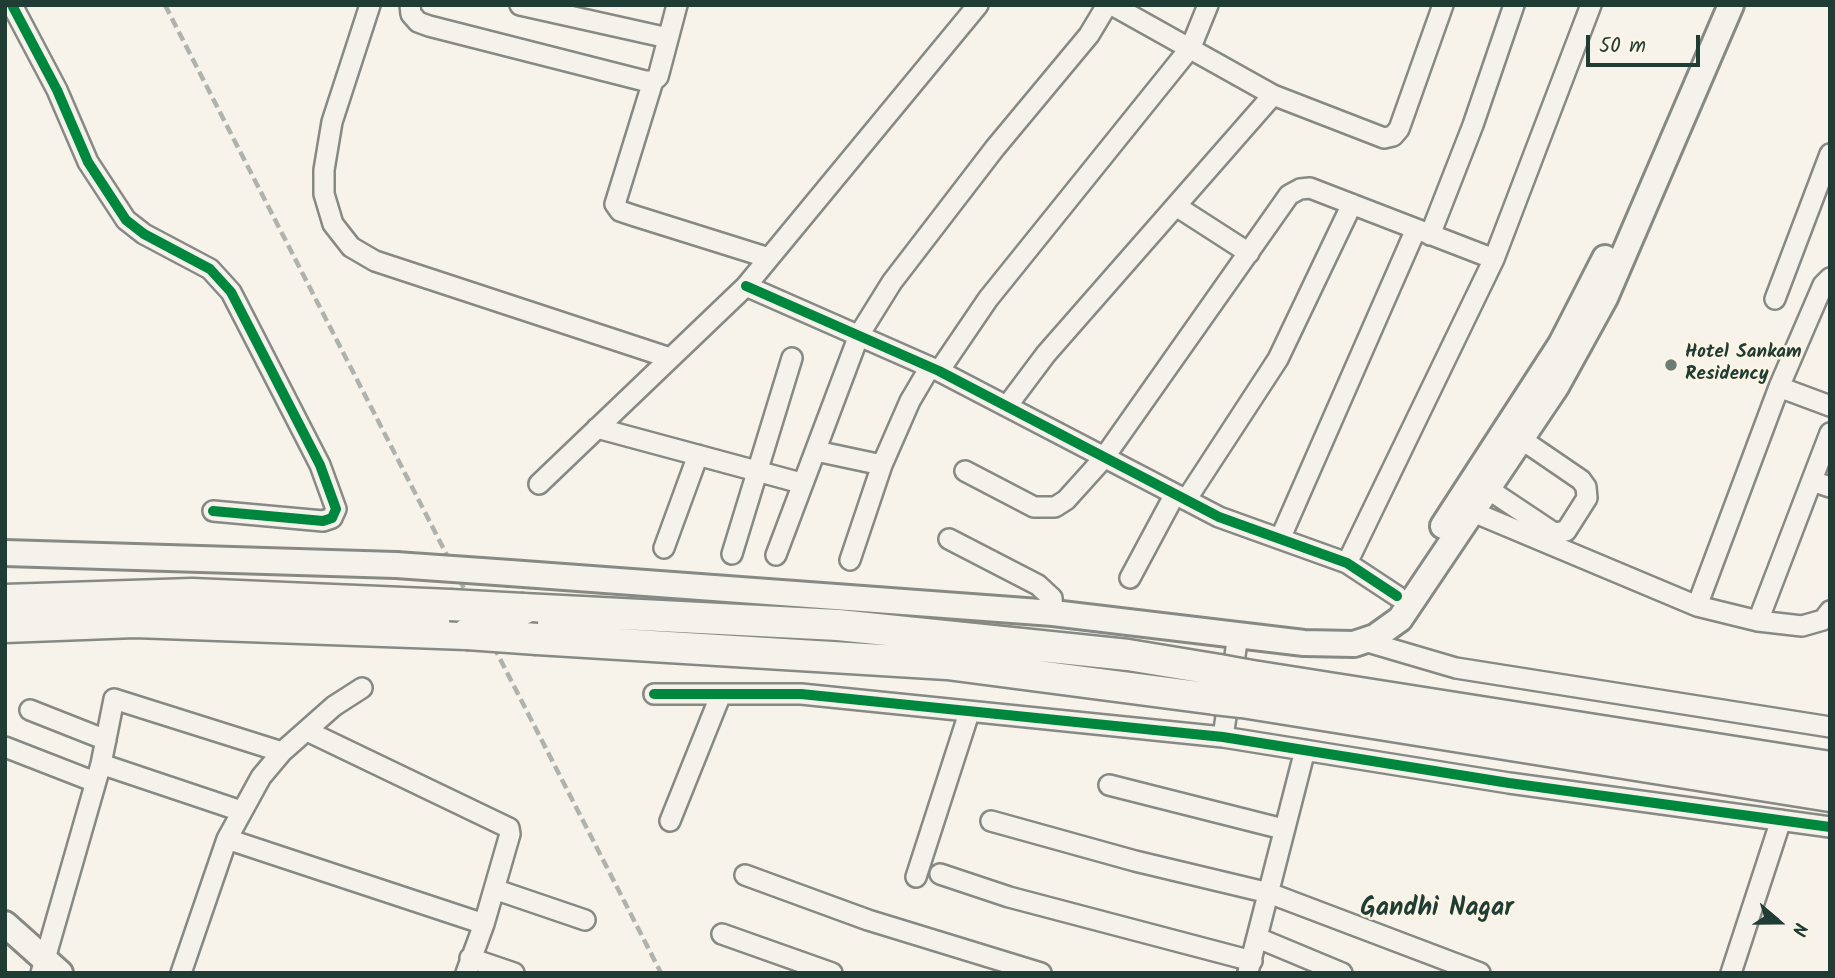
<!DOCTYPE html>
<style>
body{margin:0}
#map{position:relative;width:1835px;height:978px;overflow:hidden;background:#f7f3ea;font-family:Kalam,sans-serif}
canvas{display:block}
.frame{position:absolute;inset:0;border:7px solid #1f3d34;pointer-events:none}
.north{position:absolute;left:1744px;top:887px;width:70px;height:70px;-webkit-text-stroke:5px #fcf5e5;paint-order:stroke;rotate:110deg;font-size:19px;font-weight:700;line-height:28px;text-align:center;color:#1f3d34}
.north::after{content:'';display:block;margin:auto;width:24px;height:32px;background:#1f3d34;clip-path:polygon(50% 0,100% 100%,50% 72%,0 100%)}
.scale{position:absolute;left:1586px;top:35px;width:114px;height:32px;box-sizing:border-box;border:4px solid #1f3d34;border-top:0;padding-left:9px;font-size:21px;line-height:24px;white-space:nowrap;color:#1f3d34;-webkit-text-stroke:5px #fcf5e5;paint-order:stroke}
</style>
<div id="map">
<canvas width="1835" height="978"></canvas>
<div class="frame"></div>
<div class="north">N</div>
<div class="scale">50 m</div>
</div>
<script>
const context = document.querySelector('canvas').getContext('2d');
context.lineJoin = 'round';
function toPath(rows) {
  const path = new Path2D();
  for (const r of rows) {
    path.moveTo(r[0], r[1]);
    for (let i = 2; i < r.length; i += 2) path.lineTo(r[i], r[i + 1]);
  }
  return path;
}
function stroke(path, color, width, dash) {
  context.strokeStyle = color;
  context.lineWidth = width;
  context.lineCap = dash ? 'butt' : 'round';
  context.setLineDash(dash || []);
  context.stroke(path);
}
function drawText(font, color, halo, rows, align = 'center') {
  context.font = font + ' Kalam,sans-serif';
  context.lineWidth = 5;
  context.setLineDash([]);
  context.textBaseline = 'middle';
  context.strokeStyle = halo;
  context.fillStyle = color;
  for (const [text, x, y, turn = 0] of rows) {
    context.save();
    context.translate(x, y);
    context.rotate((+turn || 0) * Math.PI / 180);
    context.textAlign = isNaN(turn) ? turn : align;
    if (halo) context.strokeText(text, 0, 0);
    context.fillText(text, 0, 0);
    context.restore();
  }
}
const minor = toPath([
 [12,5,57,90,88,162,126,220,144,234,210,269,231,292,320,465,336,509,332,518,323,521,213,511],
 [370,5,332,122,324,170,324,194,333,224,351,247,375,261,670,358],
 [410,5,411,14,418,22,429,26,645,81,653,81,658,77,677,5],
 [520,5,668,38],
 [1112,5,1273,95,1384,138,1393,136,1399,129,1443,5],
 [653,81,615,204,620,211,635,216,769,258],
 [1176,206,1249,253],
 [1430,235,1473,125,1514,5],
 [746,286,939,371,1219,517,1347,563,1397,596],
 [1775,299,1830,154],
 [939,371,988,299,1191,47,1208,5],
 [1779,387,1830,406],
 [1007,406,1046,354,1273,95],
 [597,428,801,483],
 [816,451,882,465],
 [965,471,1034,507,1055,507,1066,500,1103,459,1289,195,1300,189,1310,188,1494,259],
 [1812,481,1830,487],
 [539,484,746,286,978,5],
 [1488,489,1554,533,1566,531,1587,498,1586,487,1581,480,1521,439],
 [1186,500,1278,359,1352,204],
 [1473,512,1697,606,1758,621,1802,626,1823,620,1830,611],
 [949,539,1038,585,1052,598,1053,613],
 [1280,539,1416,229],
 [664,548,698,455],
 [732,554,792,358],
 [776,555,859,335,892,282,995,148,1089,35,1107,5],
 [850,560,882,465,910,401,930,367],
 [1347,563,1494,259,1591,5],
 [1130,578,1175,494],
 [1697,606,1779,387,1823,285,1830,278],
 [1758,621,1830,433],
 [1364,641,1456,668,1830,727],
 [654,694,801,694,1223,737,1509,783,1830,827],
 [30,710,106,740],
 [307,731,509,828,510,834,484,924,466,973],
 [1223,737,1238,635],
 [5,747,95,782],
 [101,764,241,811],
 [1109,785,1283,829],
 [670,821,721,694],
 [991,821,1135,861,1269,893,1480,973],
 [227,839,484,924],
 [940,874,1009,897,1252,961],
 [745,875,868,920,1041,973],
 [916,877,969,713],
 [494,889,585,920],
 [722,934,832,973],
 [1258,938,1342,973],
 [470,958,514,973],
 [1248,972,1305,750],
 [41,973,101,764,114,699,282,752],
 [181,973,227,839,261,777,282,752,334,706,362,688],
 [1731,973,1781,820]
]);
const major = toPath([
 [1443,526,1561,344,1605,258],
 [5,553,396,565],
 [510,573,1053,613,1304,643,1354,644,1375,637,1400,619,1556,387,1605,298,1731,5],
 [5,924,60,973]
]);
const highway = toPath([
 [5,600,192,594,450,605],
 [523,609,838,625,1128,655,1219,670],
 [5,627,135,622,467,634],
 [537,639,947,664,1215,699],
 [1246,675,1830,767],
 [1242,702,1830,796]
]);
stroke(minor, '#868984', 24);
stroke(major, '#868984', 30);
stroke(highway, '#868984', 35);
stroke(minor, '#f5f2ec', 19);
stroke(major, '#f5f2ec', 24);
stroke(highway, '#f5f2ec', 30);
stroke(toPath([
 [165,5,661,973]
]), '#b0b2ad', 4.5, [10, 5]);
const majorBridge = toPath([
 [396,565,510,573]
]);
const highwayBridge = toPath([
 [450,605,523,609],
 [467,634,537,639],
 [1219,670,1246,675],
 [1215,699,1242,702]
]);
stroke(majorBridge, '#868984', 30, []);
stroke(highwayBridge, '#868984', 35, []);
stroke(majorBridge, '#f5f2ec', 24);
stroke(highwayBridge, '#f5f2ec', 30);
stroke(toPath([
 [12,5,57,90,88,162,126,220,144,234,210,269,231,292,320,465,336,509,332,518,323,521,213,511],
 [746,286,939,371,1219,517,1347,563,1397,596],
 [654,694,801,694,1223,737,1509,783,1830,827]
]), '#00873e', 10);
for (const [x, y, r, color] of [
 [1671,365,7,"#6b7d74"]
]) {
  const dot = new Path2D();
  dot.arc(x, y, r, 0, 2 * Math.PI);
  context.fillStyle = color;
  context.fill(dot);
  stroke(dot, '#fcf5e5', 2.5);
}
drawText('bold 19px', '#1f3d34', '#fcf5e5', [
 ["Hotel Sankam",1685,354],
 ["Residency",1685,376]
], 'left');
drawText('bold 26px', '#1f3d34', '#fcf5e5', [
 ["Gandhi Nagar",1437,911]
]);
</script>
